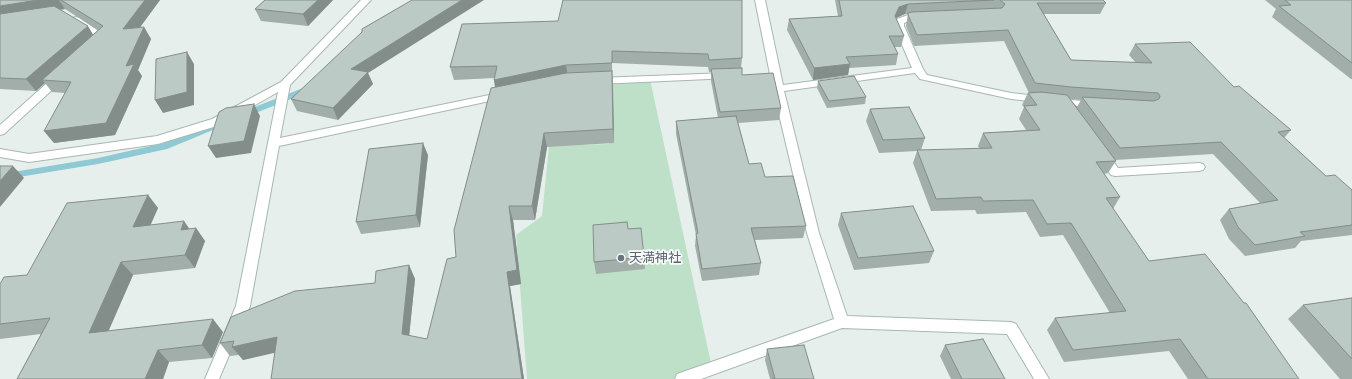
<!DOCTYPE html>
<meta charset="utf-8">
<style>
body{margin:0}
canvas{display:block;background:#e6efeb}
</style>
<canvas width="1352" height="379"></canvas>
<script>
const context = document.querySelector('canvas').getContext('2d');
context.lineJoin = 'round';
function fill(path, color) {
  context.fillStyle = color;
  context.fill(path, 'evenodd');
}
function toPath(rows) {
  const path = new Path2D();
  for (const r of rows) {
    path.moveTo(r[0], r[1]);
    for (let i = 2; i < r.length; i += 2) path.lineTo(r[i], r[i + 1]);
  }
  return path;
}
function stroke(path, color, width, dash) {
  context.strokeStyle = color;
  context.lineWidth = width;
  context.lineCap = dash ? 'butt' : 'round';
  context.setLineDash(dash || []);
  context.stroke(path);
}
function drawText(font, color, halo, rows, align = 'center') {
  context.font = font + ' "Exo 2","Noto Sans JP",sans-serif';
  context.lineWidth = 3.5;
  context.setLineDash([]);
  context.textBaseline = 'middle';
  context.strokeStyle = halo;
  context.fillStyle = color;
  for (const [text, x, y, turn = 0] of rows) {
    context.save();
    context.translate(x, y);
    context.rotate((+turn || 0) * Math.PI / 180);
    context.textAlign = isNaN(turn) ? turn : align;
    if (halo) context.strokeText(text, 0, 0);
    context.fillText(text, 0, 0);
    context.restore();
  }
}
fill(toPath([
 [650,79,712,368,682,379,527,379,516,235,542,216,549,146,609,144,608,81]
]), '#bfe0c8');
fill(toPath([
 [308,86,311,87,312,89,311,91,248,116,245,117,240,114,242,112,308,86],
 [222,120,225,121,227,123,225,125,167,149,98,164,19,177,0,174,0,168,19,171,98,158,164,143,222,120]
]), '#8ec9d4');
const minor = toPath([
 [361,0,371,0,290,85,280,138,504,92,509,95,504,98,279,146,250,306,219,379,205,379,236,306,278,92,220,125,158,144,29,162,0,157,0,149,29,154,157,136,212,119,281,82,361,0],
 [755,0,765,0,783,85,912,68,894,26,897,19,908,15,923,14,926,15,928,17,926,19,909,21,904,23,904,26,923,69,927,75,1011,93,1099,103,1100,105,1099,107,1095,108,1011,99,920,79,915,73,784,91,819,233,847,316,1011,322,1016,324,1049,379,1034,379,1007,334,842,328,701,379,675,379,677,374,834,319,807,233,773,89,755,0],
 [76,17,79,18,109,38,102,44,96,44,94,42,98,38,73,22,71,20,73,18,76,17],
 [727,73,732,76,731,78,598,84,593,81,598,78,727,73],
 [60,74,64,75,65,77,64,79,4,134,0,135,0,125,56,75,60,74],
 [1102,150,1106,151,1118,168,1199,163,1203,164,1205,167,1203,170,1199,171,1115,176,1111,175,1096,154,1098,151,1102,150]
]);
stroke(minor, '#a8b8b2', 2);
fill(minor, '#fff');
fill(toPath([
 [0,0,160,0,140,27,144,27,151,39,138,70,142,76,115,135,54,143,44,131,65,93,52,92,45,83,36,91,0,89],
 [65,9,98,30,93,35,59,10],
 [265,0,333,0,308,26,261,21,255,9],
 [835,0,1103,0,1106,3,1100,14,1044,14,1071,60,1136,63,1129,55,1135,44,1234,87,1291,130,1284,138,1326,176,1352,190,1352,235,1301,241,1295,248,1245,256,1229,239,1220,220,1229,209,1260,203,1213,154,1115,160,1116,161,1108,173,1104,174,1120,197,1113,209,1149,261,1299,379,1188,379,1169,351,1064,362,1047,330,1055,318,1110,313,1063,235,1040,237,1026,212,977,214,975,210,931,211,913,163,917,151,879,153,866,121,870,109,925,138,921,150,980,149,978,146,983,133,1026,130,1019,119,1024,107,1022,105,1028,93,1029,93,1004,41,914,46,906,26,908,14,905,14,896,18,904,36,901,47,895,47,898,54,896,65,849,68,848,75,813,80,787,30,789,19,838,16],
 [1070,99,1081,100,1077,107],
 [1265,0,1352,0,1352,79,1351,79,1272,17,1276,9],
 [462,24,742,58,741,68,742,75,781,108,779,120,738,123,749,164,765,177,806,226,803,238,755,240,761,263,759,275,702,281,695,246,696,235,676,134,676,121,718,118,711,81,711,72,709,72,708,67,612,63,614,143,547,147,535,220,513,220,521,284,510,286,524,379,275,352,243,360,239,355,230,356,220,343,375,283,409,265,415,279,409,336,427,339,456,257,495,87,494,80,494,78,454,80,450,67],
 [368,73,373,84,338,120,297,111,291,99],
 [818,81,866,97,865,104,827,108,817,88],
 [428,155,420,227,361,234,356,222],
 [148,195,158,208,150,225,189,229,196,228,205,241,195,268,133,275,108,331,223,332,212,358,169,362,163,379,17,379,41,334,0,339,0,284,27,275],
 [841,213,934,251,929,263,854,270,838,225],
 [628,229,644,257,645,269,596,274,594,262],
 [1352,298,1352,379,1340,379,1288,319,1303,305],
 [945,345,1005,379,951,379,940,356],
 [767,349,814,379,770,379,765,360]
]), '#a1aea9');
fill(toPath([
 [38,0,59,0,65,9,0,18,0,6],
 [145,0,160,0,130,41,123,29],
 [318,0,333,0,308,26,303,14],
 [462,0,484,0,368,73,373,84,338,120,333,108,351,69],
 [908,4,905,14,896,18,895,16,899,7],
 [88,26,95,38,42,80,45,83,36,91,26,79],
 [144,27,151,39,138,70,142,76,115,135,54,143,44,131,126,66],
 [187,52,194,64,194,105,163,113,155,100],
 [850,64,848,75,813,80,814,68],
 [566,65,568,78,496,92,494,80],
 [612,71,613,85,614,143,613,129],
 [254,104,260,116,251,153,216,158,208,146],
 [544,133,547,147,535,220,532,206],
 [423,143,428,155,420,227,416,215],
 [13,166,24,178,0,207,0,181],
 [148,195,158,208,144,240,133,227],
 [509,206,513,220,521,284,510,286,524,379,522,379,507,272],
 [184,221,193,234,196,228,205,241,195,268,185,255,181,230],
 [121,262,133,275,102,346,89,333],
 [409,265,415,279,408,347,402,334],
 [213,319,223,332,212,358,202,345],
 [277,337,287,350,243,360,232,347],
 [158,350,169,362,163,379,145,379]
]), '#838d89');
const building = toPath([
 [0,0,38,0,0,6,0,0],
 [61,0,145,0,123,29,144,27,126,66,134,64,106,123,44,131,71,82,42,80,103,26,61,0],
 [265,0,318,0,303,14,255,9,265,0],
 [412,0,462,0,351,69,368,72,333,108,291,99,362,32,362,29,412,0],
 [563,0,742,0,742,58,709,60,708,54,612,51,612,63,566,65,494,80,497,66,450,67,462,24,558,21,563,0],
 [839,0,994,0,908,4,899,7,895,16,904,36,889,36,898,54,846,57,850,64,814,68,789,19,842,16,839,0],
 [1000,0,1103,0,1106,3,1037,3,1071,60,1152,63,1135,44,1190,42,1234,87,1239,86,1291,130,1278,132,1326,176,1335,175,1352,190,1352,225,1300,232,1305,236,1255,245,1238,227,1229,209,1278,200,1221,142,1120,148,1082,97,1154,101,1159,99,1160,96,1158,93,1071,87,1035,83,1008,30,917,35,908,15,908,13,912,12,1002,8,1005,4,1000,0],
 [1285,0,1352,0,1352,63,1279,6,1291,5,1285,0],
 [54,6,88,26,26,79,0,78,0,14,54,6],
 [187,52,187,92,155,100,156,59,187,52],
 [742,68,742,75,773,73,781,108,720,112,711,69,742,68],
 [612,71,613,129,544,133,532,206,509,206,517,270,507,272,522,379,271,379,277,337,232,347,234,341,220,343,231,317,295,291,375,283,376,271,409,265,402,334,427,339,447,259,456,257,454,230,491,88,566,73,612,71],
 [854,76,866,97,829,101,818,81,854,76],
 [1041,92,1067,95,1116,161,1096,162,1120,197,1106,198,1149,261,1205,254,1244,303,1246,303,1299,379,1208,379,1180,339,1073,350,1055,318,1126,311,1071,223,1047,224,1033,200,983,201,981,197,936,199,917,150,992,148,983,133,1040,130,1024,106,1037,105,1028,93,1041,92],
 [254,104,244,141,208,146,219,112,226,108,254,104],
 [909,107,925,138,883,140,870,109,909,107],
 [736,116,749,164,761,163,765,177,793,176,806,226,751,228,761,263,702,269,696,234,698,233,676,121,736,116],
 [423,143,416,215,356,222,369,149,423,143],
 [0,166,13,166,0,181,0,166],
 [148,195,133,227,184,221,181,230,196,228,185,255,121,262,89,333,213,319,202,345,158,350,145,379,17,379,50,318,0,324,0,284,4,277,27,275,67,203,148,195],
 [913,206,934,251,858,258,841,213,913,206],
 [627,222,628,229,641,228,644,257,594,262,593,225,627,222],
 [1352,298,1352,359,1303,305,1352,298],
 [983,339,1005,379,962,379,945,345,983,339],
 [804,345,814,379,772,379,775,379,767,349,804,345]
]);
fill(building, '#bbcac4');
stroke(building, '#838d89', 1);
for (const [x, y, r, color] of [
 [621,258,4,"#6b7280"]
]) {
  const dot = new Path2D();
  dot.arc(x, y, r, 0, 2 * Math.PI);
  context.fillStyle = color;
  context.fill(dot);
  stroke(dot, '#f7fbf9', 1.5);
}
drawText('13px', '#5b616d', '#f7fbf9', [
 ["天満神社",629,258]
], 'left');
</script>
